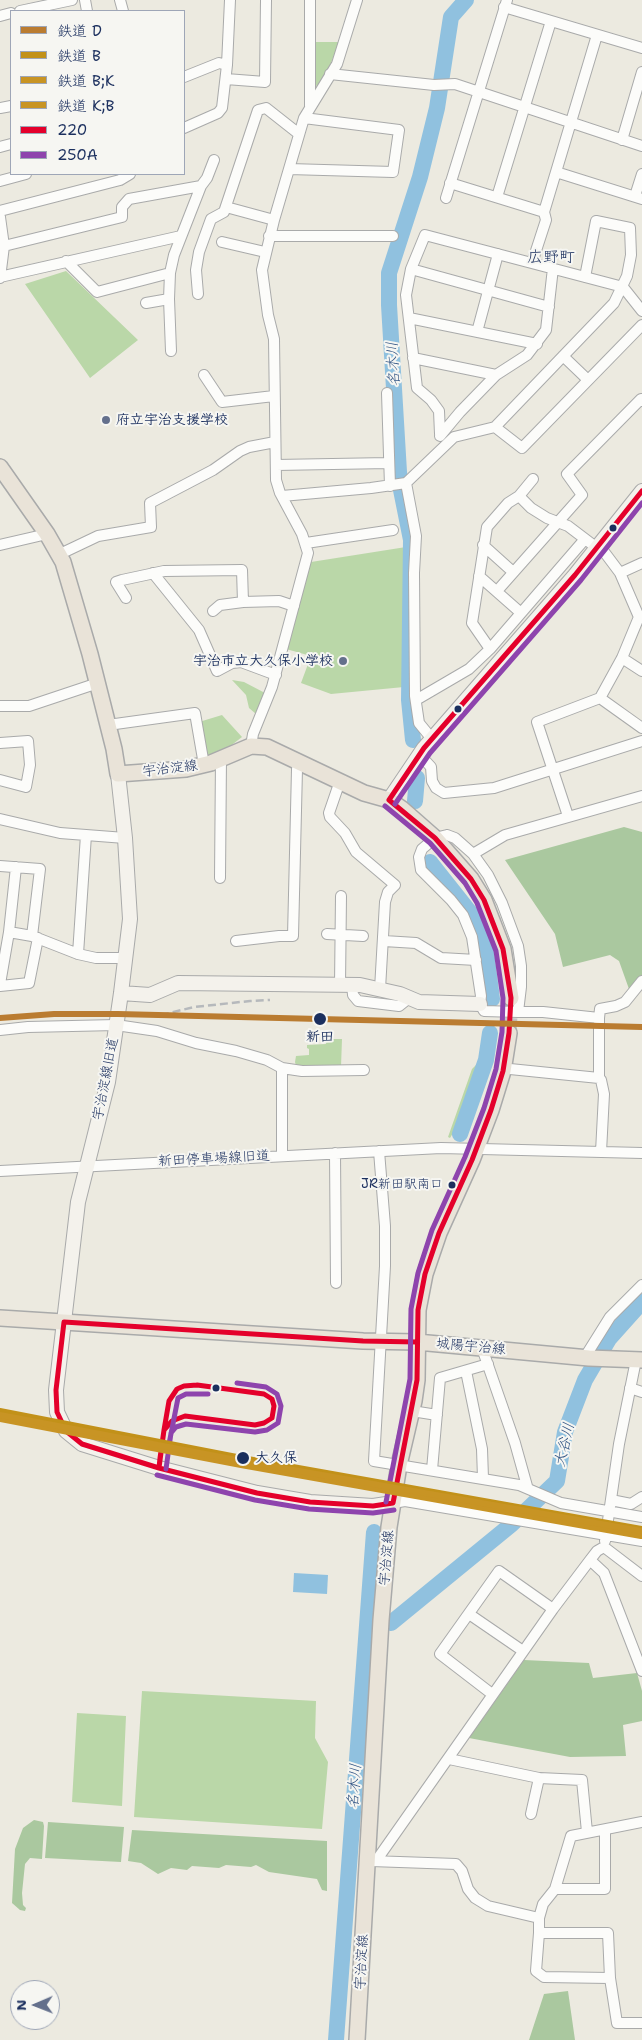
<!DOCTYPE html>
<meta charset="utf-8">
<style>
body{margin:0}
#map{position:relative;width:642px;height:2040px;overflow:hidden;background:#eceae0;font-family:"Shantell Sans","Klee One",sans-serif}
canvas{display:block}
.legend{position:absolute;left:10px;top:10px;width:175px;height:165px;box-sizing:border-box;background:#f6f6f2;border:1px solid #9ea6b7;margin:0;padding:6px 9px;list-style:none;font-size:15px;color:#1b2f5e}
.legend li{display:flex;align-items:center;gap:10px;height:25px}
.legend b{width:25px;border:1px solid #9ea6b7}
.north{position:absolute;left:10px;top:1980px;width:50px;height:50px;box-sizing:border-box;background:#f6f6f2;border:1px solid #9ea6b7;border-radius:50%;rotate:269deg;font-size:14px;font-weight:700;line-height:20px;text-align:center;color:#1b2f5e}
.north::after{content:'';display:block;margin:auto;width:18px;height:22px;background:#64708c;clip-path:polygon(50% 0,100% 100%,50% 72%,0 100%)}
</style>
<div id="map">
<canvas width="642" height="2040"></canvas>
<ul class="legend">
<li><b style="height:6px;background:#ba7c31"></b>鉄道 D</li>
<li><b style="height:6px;background:#c29119"></b>鉄道 B</li>
<li><b style="height:6px;background:#c89424"></b>鉄道 B;K</li>
<li><b style="height:6px;background:#c89424"></b>鉄道 K;B</li>
<li><b style="height:6px;background:#e4002b"></b>220</li>
<li><b style="height:6px;background:#8e44ad"></b>250A</li>
</ul>
<div class="north">N</div>
</div>
<script>
const context = document.querySelector('canvas').getContext('2d');
context.lineJoin = 'round';
function fill(path, color) {
  context.fillStyle = color;
  context.fill(path, 'evenodd');
}
function toPath(rows) {
  const path = new Path2D();
  for (const r of rows) {
    path.moveTo(r[0], r[1]);
    for (let i = 2; i < r.length; i += 2) path.lineTo(r[i], r[i + 1]);
  }
  return path;
}
function stroke(path, color, width, dash) {
  context.strokeStyle = color;
  context.lineWidth = width;
  context.lineCap = dash ? 'butt' : 'round';
  context.setLineDash(dash || []);
  context.stroke(path);
}
function drawText(font, color, halo, rows, align = 'center') {
  context.font = font + ' "Shantell Sans","Klee One",sans-serif';
  context.lineWidth = 4;
  context.setLineDash([]);
  context.textBaseline = 'middle';
  context.strokeStyle = halo;
  context.fillStyle = color;
  for (const [text, x, y, turn = 0] of rows) {
    context.save();
    context.translate(x, y);
    context.rotate((+turn || 0) * Math.PI / 180);
    context.textAlign = isNaN(turn) ? turn : align;
    if (halo) context.strokeText(text, 0, 0);
    context.fillText(text, 0, 0);
    context.restore();
  }
}
fill(toPath([
 [312,42,339,42,331,63,321,82,315,87,312,85],
 [66,271,138,340,90,378,25,284],
 [406,547,403,574,404,687,331,694,301,683,311,656,286,649,311,562],
 [232,680,244,682,265,693,256,714,249,708,246,695],
 [222,715,242,737,229,747,207,756,199,722],
 [327,1039,342,1039,341,1067,296,1066,295,1062,296,1056,309,1055,309,1049,307,1048,307,1045,326,1044],
 [480,1061,481,1062,457,1132,453,1133,450,1138,448,1137,472,1069],
 [142,1691,316,1701,315,1738,328,1762,322,1829,134,1817],
 [77,1713,126,1716,122,1806,72,1802]
]), '#bad7a8');
fill(toPath([
 [624,827,642,832,642,983,629,989,619,961,610,955,563,967,555,934,505,860],
 [524,1660,589,1663,593,1678,637,1673,642,1691,642,1721,623,1725,626,1756,570,1757,469,1738],
 [34,1820,43,1822,44,1826,42,1859,30,1858,25,1864,22,1893,23,1905,26,1908,25,1911,20,1910,12,1903,15,1849,23,1828],
 [48,1822,124,1827,121,1862,45,1858],
 [132,1830,327,1841,327,1891,322,1890,317,1879,269,1872,256,1865,251,1867,226,1865,219,1868,192,1866,187,1870,171,1868,158,1874,141,1863,128,1861],
 [568,1991,575,2040,529,2040,544,1994]
]), '#aac89f');
fill(toPath([
 [294,1573,328,1575,327,1594,293,1592]
]), '#90c1df');
stroke(toPath([
 [413,740,409,700,411,540,401,490,399,472,389,305,389,273,420,177,437,108,451,17,466,0],
 [415,801,417,778],
 [430,862,472,915,485,943,492,999],
 [460,1134,486,1060,490,1033],
 [391,1623,512,1524,557,1481,565,1432,585,1380,609,1339,642,1302],
 [336,2040,374,1532]
]), '#90c1df', 16);
stroke(toPath([
 [509,1033,511,998]
]), '#c2c5c6', 15, [15, 8]);
const street = toPath([
 [85,0,87,11],
 [120,0,123,11],
 [504,7,642,48],
 [20,11,72,0],
 [0,16,11,13],
 [330,74,434,85,455,84,642,146],
 [184,77,219,63,227,65],
 [226,79,265,82,266,0],
 [310,106,310,0],
 [0,108,11,106],
 [184,128,218,113,222,108,227,65,230,0],
 [622,140,642,72],
 [0,147,11,144],
 [289,169,393,172,399,130,304,118],
 [556,172,642,199],
 [0,181,26,174],
 [450,183,544,212],
 [635,196,642,174],
 [497,197,551,21],
 [446,198,507,0],
 [226,207,274,220],
 [0,211,120,180,130,174],
 [0,217,4,246,0,278],
 [269,236,393,236],
 [222,242,265,252],
 [4,246,122,217,122,207,129,199,201,186],
 [66,261,97,292,170,273],
 [532,263,546,220,544,212,597,35],
 [411,269,549,307],
 [0,277,181,236],
 [198,294,196,270,199,252,211,219,224,212,258,110,266,108,299,134],
 [146,303,169,299],
 [409,318,537,344],
 [477,332,498,254],
 [171,351,169,299,170,273,174,255,201,186,207,178,214,160],
 [563,356,588,380],
 [413,358,496,375],
 [204,375,222,402,274,396],
 [387,393,390,486],
 [495,427,522,448,642,325],
 [440,434,439,411,431,400,417,388,406,295,411,269,425,235,623,287,642,311],
 [440,436,460,412,496,375,527,355,546,330,553,268],
 [276,465,389,463],
 [282,496,371,488,406,483],
 [519,496,531,508,547,518,568,526,597,548],
 [306,543,393,530],
 [0,545,47,534],
 [483,545,513,572],
 [58,555,98,536,151,527,150,503,213,470,240,451,249,447,275,442],
 [153,573,199,630,217,671,232,663,241,662,276,675],
 [620,573,642,563],
 [479,576,521,613],
 [497,591,582,495,567,474,641,399,642,401],
 [126,598,116,582,122,580,164,571,242,570,243,602,279,601,294,606],
 [213,611,220,605,243,602],
 [490,649,472,623,487,527,508,503,519,496,533,479],
 [622,658,642,671],
 [600,698,642,728],
 [416,700,469,669,490,649,585,539],
 [0,706,29,706,98,683],
 [108,725,195,713,204,765],
 [432,739,419,723,415,696,414,573,416,536,406,483,454,437,495,427,614,303,627,276,631,255,630,228,596,221,585,277],
 [0,743,28,741,30,765,26,787,0,780],
 [251,746,253,734,272,687,308,553,302,534,280,493,276,480,274,339,268,315,262,270,274,220,304,118,337,64,357,0],
 [419,754,431,767,432,781,436,788,444,793,494,788,642,741],
 [340,781,329,813,330,817,345,833,356,852,395,885,388,892,385,902,380,989],
 [568,816,537,722,600,698,622,658,639,617,620,573,599,545],
 [0,819,60,833,125,838],
 [447,835,455,838,473,854,488,875,502,903,518,946,521,966,521,987,518,1012,484,1011,480,1004,481,996,472,937,463,915,451,900,421,870,419,857,422,849,435,838,447,835],
 [473,854,505,835,642,796],
 [0,866,40,869,32,936],
 [16,867,9,932,32,936,78,954,96,958,126,958],
 [220,878,221,758],
 [327,934,363,936],
 [236,941,279,936,293,936,297,769,299,763],
 [384,941,416,943,441,958,476,960],
 [78,954,86,835],
 [0,984,9,932],
 [340,985,341,896],
 [352,985,353,995,358,1001,399,1006,409,998],
 [0,986,29,983,38,938],
 [518,1012,543,1012,599,1018,600,1009,616,1006,625,1002,642,981],
 [599,1018,599,1078,601,1080,604,1094,601,1152],
 [0,1030,28,1027,116,1025,157,1031,196,1043,236,1051,267,1060,282,1068,302,1071,364,1070],
 [282,1068,282,1156],
 [510,1069,599,1078],
 [379,1151,385,1226,385,1266,374,1461,519,1485,561,1503,642,1517],
 [335,1153,336,1283],
 [0,1171,441,1148,642,1153],
 [482,1348,515,1443,527,1486],
 [585,1357,610,1317,642,1285],
 [466,1371,482,1449,483,1478],
 [630,1388,642,1392],
 [412,1411,437,1415],
 [432,1470,440,1378,488,1364],
 [611,1500,631,1504,642,1497],
 [393,1503,405,1501,642,1541],
 [605,1541,619,1444,636,1360],
 [604,1547,642,1576],
 [590,1560,604,1573,642,1671],
 [469,1614,523,1651],
 [492,1694,440,1654,499,1571,553,1609],
 [449,1759,539,1778,582,1780,587,1832],
 [531,1814,539,1778],
 [642,1822,571,1836,555,1889,543,1904,539,1918,539,1933,608,1933,610,1978,617,2023,642,2023],
 [371,1861,456,1864,462,1871,468,1889,475,1898,488,1906,539,1918],
 [376,1861,553,1609,590,1560,597,1551,604,1547],
 [555,1889,605,1889,605,1830],
 [539,1933,536,1971,544,1977,610,1978]
]);
const secondary = toPath([
 [118,774,125,838,130,919,121,993,108,1082,78,1202,56,1390,57,1412,66,1431,82,1444,159,1468,257,1493,310,1502,373,1506,393,1503],
 [389,800,424,748,575,575,642,491],
 [121,993,150,995,178,983,360,985,400,994,419,1002,480,1004]
]);
const primary = toPath([
 [0,467,47,534,63,562,90,654,114,749,118,774,186,769,211,763,251,746,267,747,364,793,389,800,402,809,435,838,471,879,484,900,503,949,511,998],
 [0,1318,363,1341,417,1342,589,1358,642,1360],
 [357,2040,381,1620,389,1527,399,1465,414,1401,417,1380,418,1310,425,1274,439,1233,472,1160,491,1110,503,1071,509,1033]
]);
stroke(street, '#a9aaaa', 12);
stroke(secondary, '#a9aaaa', 16);
stroke(primary, '#a9aaaa', 18);
stroke(street, '#fcfcfa', 10);
stroke(secondary, '#f4f2ec', 14);
stroke(primary, '#e9e3d8', 15);
stroke(toPath([
 [161,1015,194,1007,250,1001,270,1000]
]), '#b6b9bc', 2.5, [8, 4]);
stroke(toPath([
 [389,800,435,838,471,879,484,900,503,949,511,998,509,1033,503,1071,491,1110,472,1160,439,1233,425,1274,418,1310,417,1380,393,1503,373,1506,310,1502,257,1493,159,1468,82,1444,66,1431,57,1412,56,1390,64,1322,363,1341,417,1342],
 [389,800,424,748,575,575,642,491],
 [197,1385,264,1394,272,1399,274,1406,272,1418,264,1423,255,1425,185,1416,172,1421,164,1430,169,1401,177,1389,184,1386,197,1385],
 [164,1430,159,1468,160,1458,164,1430]
]), '#e4002b', 5);
stroke(toPath([
 [395,804,430,753,581,580,642,503],
 [385,806,430,843,465,883,477,903,496,951,503,998,502,1032,496,1069,484,1108,465,1157,432,1230,418,1273,411,1309,410,1379,386,1502],
 [169,1444,178,1398,186,1394,208,1394],
 [166,1469,171,1433,176,1427,186,1424,255,1432,267,1430,278,1423,281,1406,277,1394,266,1387,237,1383],
 [157,1475,255,1500,309,1509,373,1513,394,1510]
]), '#8e44ad', 5);
stroke(toPath([
 [0,1018,54,1014,118,1014,642,1027]
]), '#ba7c31', 6);
stroke(toPath([
 [0,1411,242,1458,642,1529]
]), '#c29119', 6);
stroke(toPath([
 [0,1419,241,1465,641,1536]
]), '#c89424', 6);
stroke(toPath([
 [0,1415,242,1461,641,1531]
]), '#c89424', 6);
for (const [x, y, r, color] of [
 [106,420,5,"#64708c"],
 [613,528,4.5,"#1b2f5e"],
 [343,661,5,"#64708c"],
 [458,709,4.5,"#1b2f5e"],
 [320,1019,7,"#1b2f5e"],
 [452,1185,4.5,"#1b2f5e"],
 [216,1388,4.5,"#1b2f5e"],
 [243,1458,7,"#1b2f5e"]
]) {
  const dot = new Path2D();
  dot.arc(x, y, r, 0, 2 * Math.PI);
  context.fillStyle = color;
  context.fill(dot);
  stroke(dot, '#f6f6f2', 2);
}
drawText('13px', '#1b2f5e', '#f6f6f2', [
 ["JR新田駅南口",443,1185]
], 'right');
drawText('bold 14px', '#1b2f5e', '#f6f6f2', [
 ["府立宇治支援学校",116,420],
 ["宇治市立大久保小学校",333,661,"right"]
], 'left');
drawText('14px', '#1b2f5e', '#f6f6f2', [
 ["宇治淀線",170,769,-7],
 ["宇治淀線旧道",106,1079,-79],
 ["新田停車場線旧道",214,1159,-3],
 ["城陽宇治線",471,1347,5],
 ["宇治淀線",387,1558,-85],
 ["宇治淀線",362,1962,-87]
]);
drawText('bold 14px', '#1b2f5e', '#f6f6f2', [
 ["新田",320,1037],
 ["大久保",255,1458,"left"]
]);
drawText('italic 15px', '#325585', '#f6f6f2', [
 ["名木川",394,364,-93],
 ["大谷川",565,1445,-77],
 ["名木川",355,1786,-86]
]);
drawText('16px', '#1b2f5e', '#f6f6f2', [
 ["広野町",551,258]
]);
</script>
